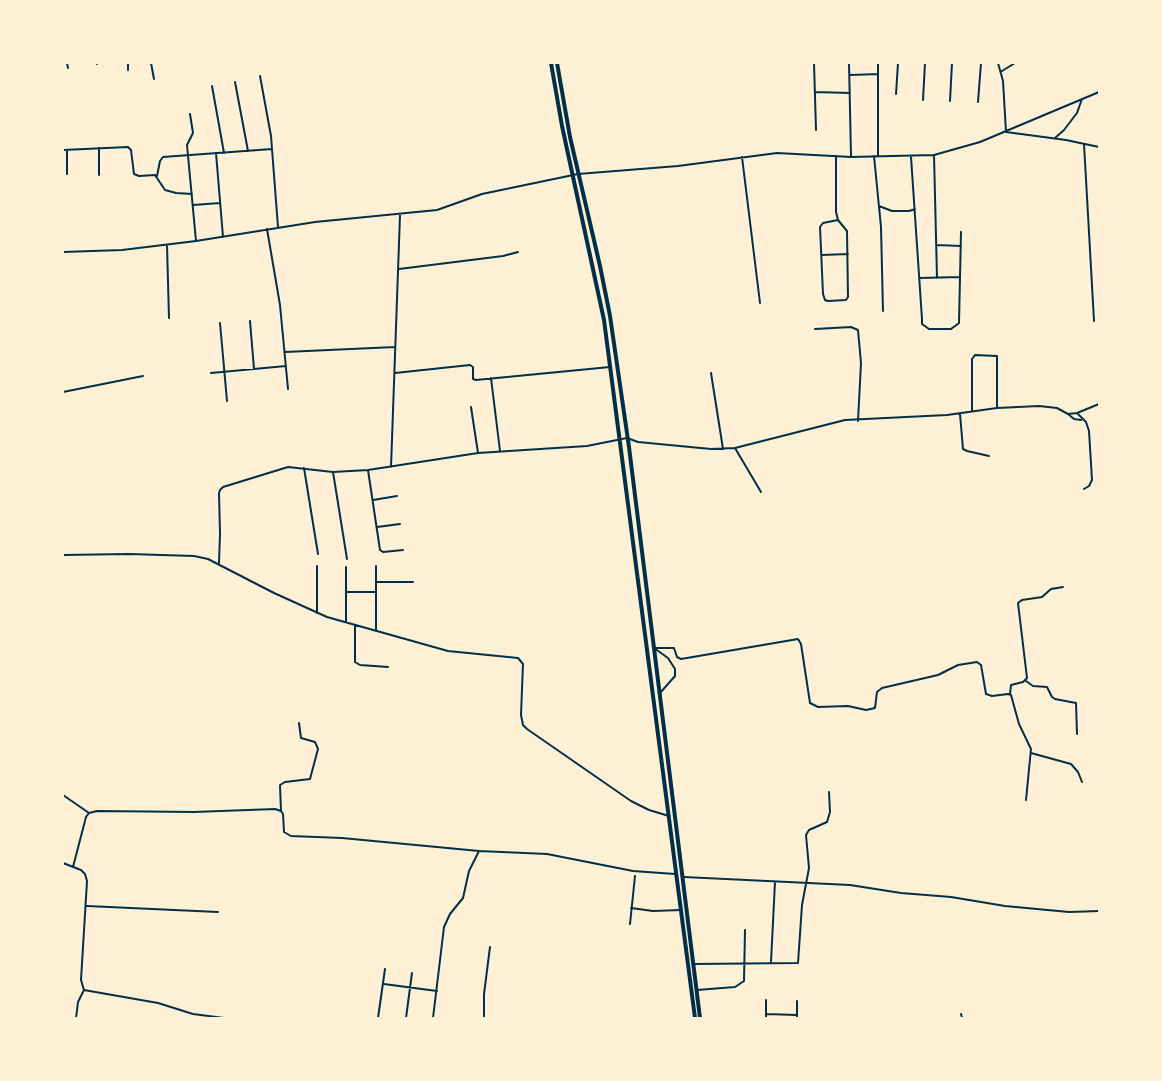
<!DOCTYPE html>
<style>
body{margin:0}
#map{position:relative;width:1162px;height:1081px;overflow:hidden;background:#fdf0d5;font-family:"Fira Sans Condensed",sans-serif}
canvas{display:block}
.frame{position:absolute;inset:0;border:64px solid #fdf0d5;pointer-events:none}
</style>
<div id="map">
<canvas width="1162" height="1081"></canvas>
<div class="frame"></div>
</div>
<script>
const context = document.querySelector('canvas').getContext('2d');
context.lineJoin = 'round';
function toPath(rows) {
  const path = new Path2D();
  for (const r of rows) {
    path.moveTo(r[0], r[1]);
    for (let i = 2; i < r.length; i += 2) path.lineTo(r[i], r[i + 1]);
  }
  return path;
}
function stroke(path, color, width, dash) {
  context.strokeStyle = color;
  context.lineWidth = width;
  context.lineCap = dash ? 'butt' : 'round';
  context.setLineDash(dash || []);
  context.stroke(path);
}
stroke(toPath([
 [67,63,68,68],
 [97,63,97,64],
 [128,63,128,70],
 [151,63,154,79],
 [814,63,816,130],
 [849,63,851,156],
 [878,63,878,156],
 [998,63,1003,81,1006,132,1066,140,1099,147],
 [1002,71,1015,63],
 [850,75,878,74],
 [260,76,271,136,278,227],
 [235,82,248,151],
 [212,86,224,153],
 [815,92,850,93],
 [896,94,898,63],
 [923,100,925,63],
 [950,101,952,63],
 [978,102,981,63],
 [190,114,193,133,187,145,196,241],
 [1055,138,1064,130,1077,113,1082,99],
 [1084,144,1094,321],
 [99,148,99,175],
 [63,150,128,147,131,150,134,174,139,176,155,175,165,190,176,193,192,194],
 [216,153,223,237],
 [934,155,937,278],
 [836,156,836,212,838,220,847,231,848,297,846,300,828,301,825,300,823,294,820,227,823,223,838,220],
 [874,156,881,227,883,311],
 [742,157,760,303],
 [911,157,922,319,922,324,929,329,951,329,959,323,961,232],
 [67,174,67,150],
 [157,176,160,161,163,157,272,149],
 [193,205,220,203],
 [879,206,892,211,909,211,915,209],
 [267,229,280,305,288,389],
 [167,245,169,318],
 [937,245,961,246],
 [63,252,122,250,196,241,315,222,437,210,482,194,578,174,678,166,777,153,851,157,934,155,980,142,1099,92],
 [822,255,848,254],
 [399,269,503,256,518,252],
 [919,278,960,277],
 [250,321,254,369],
 [220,323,227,401],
 [815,329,851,327,858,330,861,363,858,421],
 [285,352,395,347],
 [211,373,286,366],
 [395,373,470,365,473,367,473,379,476,380,610,367],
 [711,373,723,449],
 [491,378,500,451],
 [63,392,143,376],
 [471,407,478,453],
 [972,411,972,359,975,355,997,356,997,408],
 [1077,413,1086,422,1089,431,1092,480,1089,486,1084,489],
 [960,414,963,449,967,451,989,456],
 [1068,414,1074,419,1081,420],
 [735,448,761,492],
 [391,467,400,215],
 [304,468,318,554],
 [368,470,380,550,383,552,403,550],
 [333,472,347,559],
 [373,500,397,496],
 [377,527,400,524],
 [63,555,129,554,194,556,208,559,274,593,327,617,448,651,518,658,523,664,521,715,523,725,527,729,631,801,649,810,669,816],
 [219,563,220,534,219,493,220,490,223,487,288,467,333,472,368,470,478,453,587,446,627,438,638,442,711,449,735,448,845,420,947,415,997,408,1039,406,1057,408,1068,414,1077,413,1099,404],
 [376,566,376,631],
 [376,582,413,582],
 [346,592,376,592],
 [317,613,317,566],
 [346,622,346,567],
 [355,625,355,662,360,665,388,667],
 [654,648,674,648,677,657,681,659,798,639,801,644,810,703,818,707,848,706,866,710,875,708,877,692,882,688,938,675,958,665,977,662,981,665,986,694,992,696,1008,694,1011,695,1019,724,1031,749,1026,800],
 [654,648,668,658,675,669,675,676,660,693],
 [1026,681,1033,686,1047,687,1052,697,1055,699,1076,703,1077,734],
 [1010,694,1011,685,1023,682,1027,678,1018,603,1022,600,1042,597,1051,589,1063,587],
 [1031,753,1071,764,1078,772,1082,782],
 [63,795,89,813,97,811,194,812,275,809,281,811,283,814,284,832,291,836,342,838,479,851,547,854,633,871,675,874],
 [281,811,280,785,285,782,310,779,318,749,315,742,301,738,299,723],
 [63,863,81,870,85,874,87,881,81,980,84,990,158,1003,193,1014,224,1018],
 [73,867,86,817,89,813],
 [684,877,850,885,901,893,951,897,1005,906,1069,912,1099,911],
 [87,906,218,912],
 [631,908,653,911,681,910],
 [630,924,635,876],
 [771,962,775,882],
 [694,964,798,963,802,905,809,868,806,835,809,830,827,822,830,812,829,792],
 [384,984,437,991],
 [697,990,735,987,744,981,745,930],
 [766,1014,797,1015],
 [961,1014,962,1018],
 [76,1018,78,1002,84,990],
 [378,1018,385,969],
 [406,1018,412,973],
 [433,1018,444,927,450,914,463,898,469,871,479,851],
 [484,1018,484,994,490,947],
 [766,1018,766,1000],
 [797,1018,797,1001]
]), '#003049', 2);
stroke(toPath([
 [551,63,562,126,604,320,695,1018],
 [557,63,570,137,600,266,610,316,629,447,700,1018]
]), '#003049', 4);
</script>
